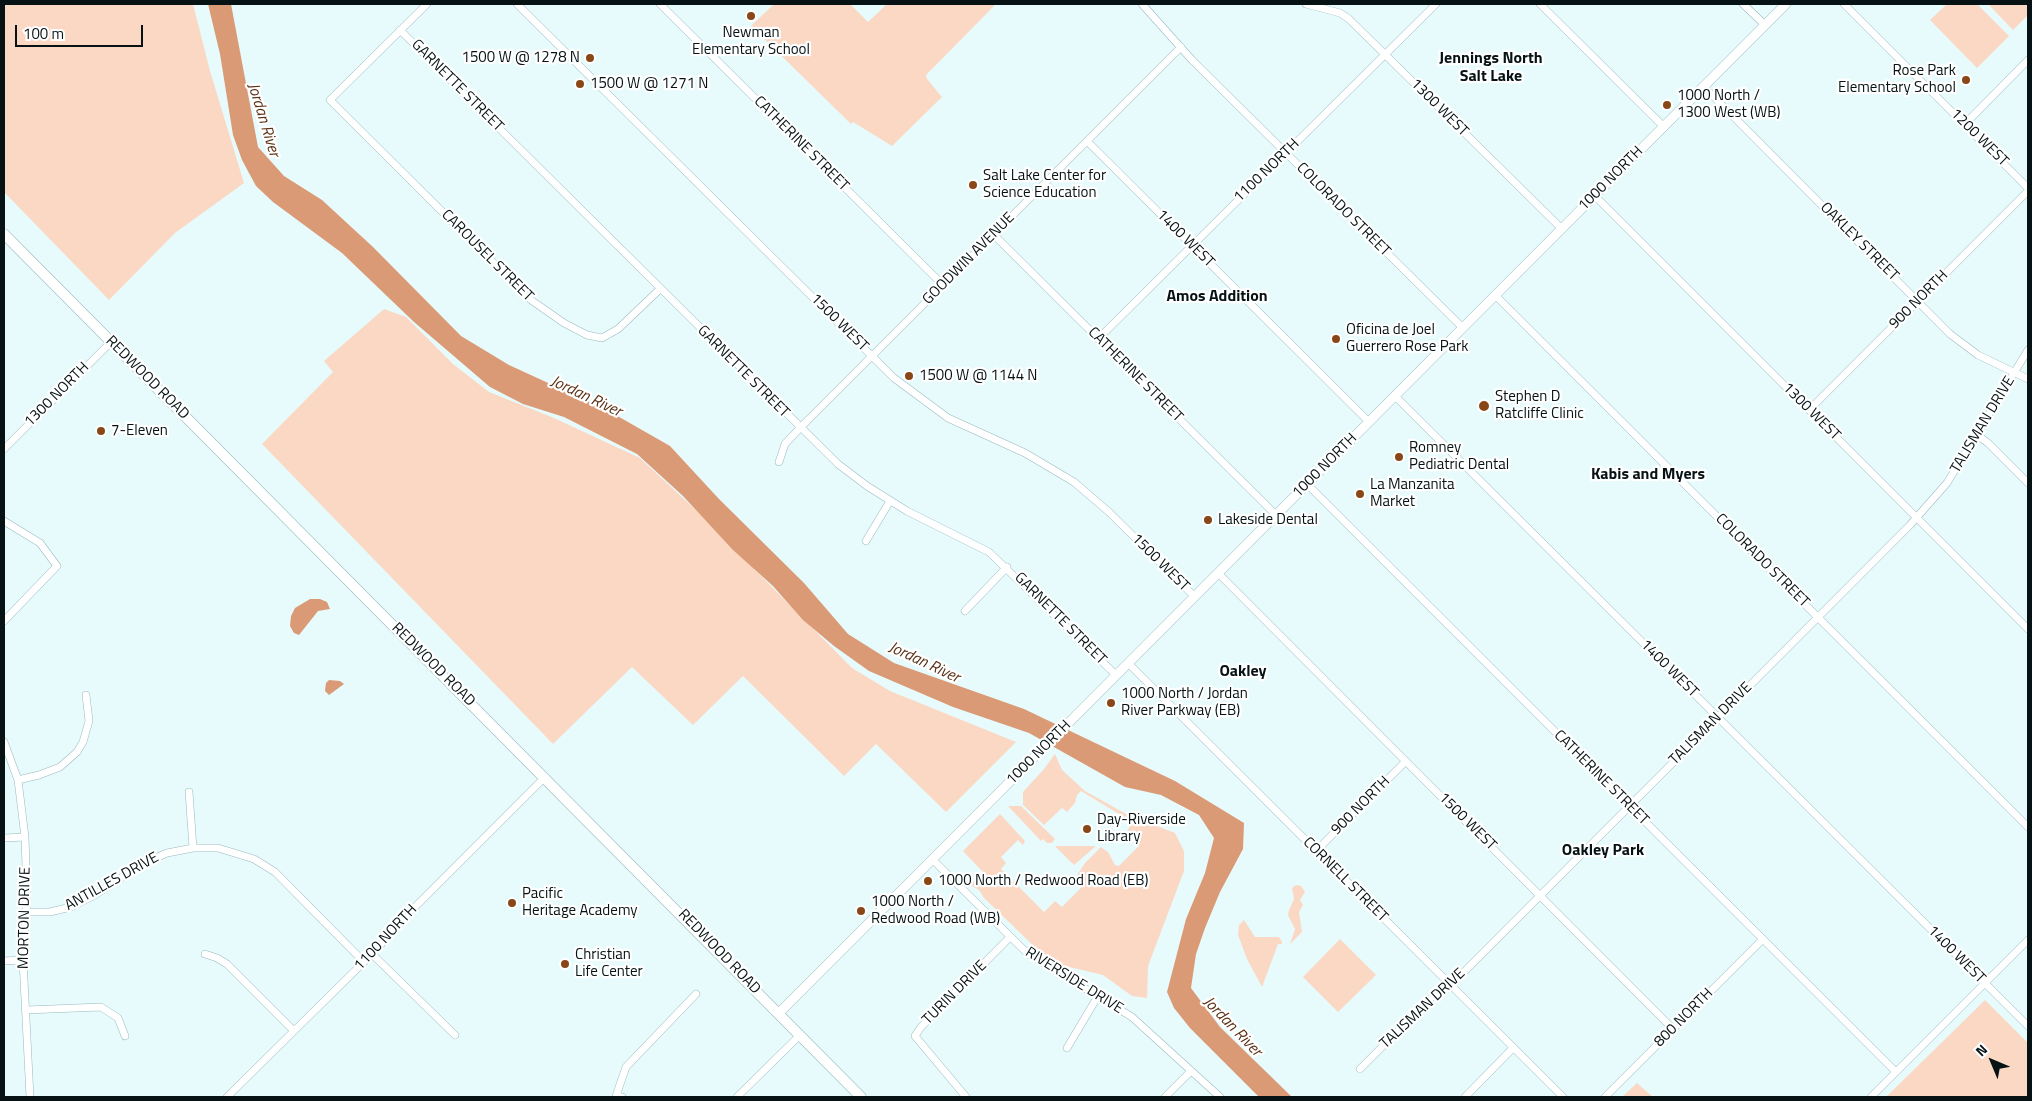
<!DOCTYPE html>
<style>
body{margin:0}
#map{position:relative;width:2032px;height:1101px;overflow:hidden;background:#e7fbfd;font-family:"Titillium Web",sans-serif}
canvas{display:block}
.frame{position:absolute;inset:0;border:5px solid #061213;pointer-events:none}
.north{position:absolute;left:1967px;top:1036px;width:50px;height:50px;-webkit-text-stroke:4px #fff;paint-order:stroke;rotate:315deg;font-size:14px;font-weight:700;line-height:20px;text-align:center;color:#061213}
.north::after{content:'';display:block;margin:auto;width:18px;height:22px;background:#061213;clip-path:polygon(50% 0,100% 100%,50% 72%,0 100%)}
.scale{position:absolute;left:15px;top:25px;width:128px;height:22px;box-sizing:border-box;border:2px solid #061213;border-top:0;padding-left:6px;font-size:15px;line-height:18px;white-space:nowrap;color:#061213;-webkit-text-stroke:4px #fff;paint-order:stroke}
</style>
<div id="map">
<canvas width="2032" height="1101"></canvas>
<div class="frame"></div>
<div class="north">N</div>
<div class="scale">100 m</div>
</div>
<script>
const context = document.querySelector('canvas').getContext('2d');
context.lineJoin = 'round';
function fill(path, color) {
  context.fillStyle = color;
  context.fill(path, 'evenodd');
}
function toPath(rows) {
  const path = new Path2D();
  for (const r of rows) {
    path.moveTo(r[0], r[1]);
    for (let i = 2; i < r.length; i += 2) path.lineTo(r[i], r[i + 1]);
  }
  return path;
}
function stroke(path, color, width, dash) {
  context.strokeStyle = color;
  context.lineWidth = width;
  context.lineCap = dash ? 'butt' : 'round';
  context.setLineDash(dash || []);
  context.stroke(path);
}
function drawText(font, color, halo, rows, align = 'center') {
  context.font = font + ' "Titillium Web",sans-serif';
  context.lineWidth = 4.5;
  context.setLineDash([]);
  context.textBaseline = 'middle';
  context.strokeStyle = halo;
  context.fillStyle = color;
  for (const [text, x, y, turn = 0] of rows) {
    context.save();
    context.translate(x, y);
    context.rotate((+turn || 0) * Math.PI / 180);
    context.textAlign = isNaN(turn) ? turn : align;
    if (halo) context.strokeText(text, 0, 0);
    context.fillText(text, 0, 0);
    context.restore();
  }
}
fill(toPath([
 [4,4,193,4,210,71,244,183,175,233,109,300,4,192],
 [774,4,850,4,868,22,887,4,996,4,926,75,927,79,942,97,892,146,853,122,851,124,751,26],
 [1947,4,1977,4,2009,36,1977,68,1930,20],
 [1988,4,2028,4,2028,15,2013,30],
 [384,309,406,317,453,364,489,392,554,418,640,458,697,511,852,668,890,691,1016,742,946,812,876,744,844,776,743,676,693,725,632,667,553,744,262,444,333,372,324,361],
 [1055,754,1062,770,1085,791,1126,814,1175,833,1184,851,1184,871,1148,966,1147,998,1132,996,1103,975,1061,965,1040,952,984,898,979,890,970,885,983,872,963,851,1000,814,1025,841,1023,845,1018,840,1001,857,1006,863,1001,869,1044,912,1055,901,1062,907,1081,888,1074,880,1085,863,1101,847,1108,852,1115,865,1119,866,1139,846,1138,843,1127,832,1130,826,1129,820,1081,791,1077,795,1075,803,1067,812,1062,808,1044,825,1023,805,1023,792,1044,769],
 [1008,806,1021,806,1055,839,1052,843,1047,843,1043,839,1041,841],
 [1055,846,1096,846,1074,865],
 [1296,885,1301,886,1305,892,1300,900,1303,905,1299,912,1302,932,1290,944,1295,929,1288,915,1289,910,1294,899,1292,888],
 [1244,920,1255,937,1279,937,1282,942,1282,944,1278,944,1262,987,1247,959,1238,935,1239,925],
 [1340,939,1376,975,1338,1012,1303,977],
 [1985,1000,2028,1043,2028,1097,1886,1097],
 [1637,1083,1653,1097,1622,1097]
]), '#fbd8c4');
fill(toPath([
 [208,4,231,4,258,147,284,176,322,200,373,247,461,336,509,365,607,410,670,446,719,499,804,583,848,634,894,663,1024,709,1175,781,1244,823,1243,849,1220,892,1205,928,1196,954,1191,988,1220,1027,1292,1097,1259,1097,1190,1028,1174,1008,1167,992,1186,919,1205,873,1214,838,1199,815,1161,795,1125,787,1029,733,953,707,869,671,834,646,803,620,773,586,733,550,683,496,637,454,564,417,523,404,490,387,414,322,342,253,273,202,256,186,242,160,233,135,220,54],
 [310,599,320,599,327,602,330,609,318,611,299,635,294,633,290,626,291,616,295,608],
 [329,680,340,681,344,684,329,695,325,691,326,683]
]), '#da9a75');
const minor = toPath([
 [427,4,330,100,531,300,564,323,587,335,602,338,618,329,660,289],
 [517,4,894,378,948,418,1025,453,1074,482,1109,512,1195,597],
 [660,4,943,285],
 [1142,4,1192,60,1463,328],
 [1306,4,1340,13,1349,19,1562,229],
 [1540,4,1664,127],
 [1743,4,1765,25],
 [1844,4,2028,188],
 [400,30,838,464,867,486,907,511,989,552,1116,675],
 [1704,87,1950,334,1978,355,2028,379],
 [1965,124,2028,60],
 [1087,141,1369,422],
 [1595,196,2028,629],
 [994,235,1276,515],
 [1495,295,2028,827],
 [1098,339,1436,4],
 [1395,396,2028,1026],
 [1809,410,2028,191],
 [1977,435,1988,443,2028,483],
 [4,449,111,342],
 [779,462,785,444,800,428,1181,47],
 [1307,484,1896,1072],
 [4,521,40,543,57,566,4,621],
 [866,541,890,501],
 [1218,573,1673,1029],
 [965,611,1007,567],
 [1128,663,1563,1097],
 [4,742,18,780,25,837,27,897,23,960,30,1097],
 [18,780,39,775,60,767,77,752,83,742,89,721,86,695],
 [189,792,193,848],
 [4,838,25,837],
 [1316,851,1406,761],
 [932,859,1027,953,1132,1017,1220,1097],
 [27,912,50,912,71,907,95,895,144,863,167,853,193,848,218,848,254,859,275,872,364,962],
 [205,954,217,958,227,964,294,1031],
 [372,954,455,1035],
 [4,961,23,960],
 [26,1010,101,1007,118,1018,125,1036],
 [1067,1048,1098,996],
 [1360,1069,1440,989,1457,979,1910,525,1947,483,2028,350],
 [227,1097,372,954,408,914,545,777],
 [622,1097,616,1096,626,1067,696,994],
 [737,1097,800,1035],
 [966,1097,915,1036,921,1027,1010,937],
 [1165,1097,1191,1071],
 [1465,1097,1513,1048],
 [1605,1097,1763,939],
 [1871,1097,2028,940]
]);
const tertiary = toPath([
 [779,1013,1786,4]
]);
const secondary = toPath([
 [4,234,861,1097]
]);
stroke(minor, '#98b9bd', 8);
stroke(tertiary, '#98b9bd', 10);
stroke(secondary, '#98b9bd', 11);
stroke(minor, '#fff', 7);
stroke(tertiary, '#fff', 9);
stroke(secondary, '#fff', 10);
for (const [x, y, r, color] of [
 [751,16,5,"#894617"],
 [590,58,5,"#894617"],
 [1966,80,5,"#894617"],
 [580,84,5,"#894617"],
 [1667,105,5,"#894617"],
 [973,185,5,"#894617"],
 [1336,339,5,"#894617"],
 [909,376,5,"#894617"],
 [1484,406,6,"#894617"],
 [101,431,5,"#894617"],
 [1399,457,5,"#894617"],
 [1360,494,5,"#894617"],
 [1208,520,5,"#894617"],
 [1111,703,5,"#894617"],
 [1087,829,5,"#894617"],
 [928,881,5,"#894617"],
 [512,903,5,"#894617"],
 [861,911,5,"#894617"],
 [565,964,5,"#894617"]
]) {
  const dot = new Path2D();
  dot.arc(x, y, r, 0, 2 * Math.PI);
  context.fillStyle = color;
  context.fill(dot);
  stroke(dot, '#fff', 2);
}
drawText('15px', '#061213', '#fff', [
 ["Newman",751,33,"center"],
 ["Elementary School",751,50,"center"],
 ["1500 W @ 1278 N",580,58,"right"],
 ["Rose Park",1956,71,"right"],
 ["Elementary School",1956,88,"right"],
 ["1500 W @ 1271 N",590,84],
 ["1000 North /",1677,96],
 ["1300 West (WB)",1677,113],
 ["Salt Lake Center for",983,176],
 ["Science Education",983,193],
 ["Oficina de Joel",1346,330],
 ["Guerrero Rose Park",1346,347],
 ["1500 W @ 1144 N",919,376],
 ["Stephen D",1495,397],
 ["Ratcliffe Clinic",1495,414],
 ["7-Eleven",111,431],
 ["Romney",1409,448],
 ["Pediatric Dental",1409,465],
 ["La Manzanita",1370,485],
 ["Market",1370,502],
 ["Lakeside Dental",1218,520],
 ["1000 North / Jordan",1121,694],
 ["River Parkway (EB)",1121,711],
 ["Day-Riverside",1097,820],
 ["Library",1097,837],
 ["1000 North / Redwood Road (EB)",938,881],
 ["Pacific",522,894],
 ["Heritage Academy",522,911],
 ["1000 North /",871,902],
 ["Redwood Road (WB)",871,919],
 ["Christian",575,955],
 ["Life Center",575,972]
], 'left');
drawText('15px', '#061213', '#fff', [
 ["GARNETTE STREET",457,86,45],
 ["1300 WEST",1439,108,45],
 ["1200 WEST",1979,138,45],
 ["CATHERINE STREET",801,144,45],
 ["1100 NORTH",1267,171,-44],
 ["1000 NORTH",1611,179,-45],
 ["COLORADO STREET",1343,210,45],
 ["1400 WEST",1185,239,45],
 ["OAKLEY STREET",1859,242,45],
 ["CAROUSEL STREET",487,256,45],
 ["GOODWIN AVENUE",969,259,-45],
 ["900 NORTH",1919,300,-45],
 ["1500 WEST",839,323,45],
 ["GARNETTE STREET",743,372,45],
 ["CATHERINE STREET",1135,375,45],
 ["REDWOOD ROAD",147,378,45],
 ["1300 NORTH",57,395,-45],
 ["1300 WEST",1811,412,45],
 ["TALISMAN DRIVE",1983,425,-59],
 ["1000 NORTH",1325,466,-45],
 ["COLORADO STREET",1762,561,45],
 ["1500 WEST",1160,563,45],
 ["GARNETTE STREET",1060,619,45],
 ["REDWOOD ROAD",433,665,45],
 ["1400 WEST",1669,669,45],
 ["TALISMAN DRIVE",1711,724,-45],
 ["1000 NORTH",1039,753,-45],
 ["CATHERINE STREET",1601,778,45],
 ["900 NORTH",1361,806,-45],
 ["1500 WEST",1467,822,45],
 ["CORNELL STREET",1345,880,45],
 ["ANTILLES DRIVE",112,882,-29],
 ["MORTON DRIVE",25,918,-89],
 ["1100 NORTH",386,938,-47],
 ["REDWOOD ROAD",719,952,46],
 ["1400 WEST",1956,955,45],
 ["RIVERSIDE DRIVE",1074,981,32],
 ["TURIN DRIVE",955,993,-45],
 ["TALISMAN DRIVE",1423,1009,-43],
 ["800 NORTH",1684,1018,-45]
]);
drawText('bold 16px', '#061213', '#fff', [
 ["Jennings North",1491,59],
 ["Salt Lake",1491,77],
 ["Amos Addition",1217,297],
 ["Kabis and Myers",1648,475],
 ["Oakley",1243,672],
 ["Oakley Park",1603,851]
]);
drawText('italic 16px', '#5a3014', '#fff', [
 ["Jordan River",263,120,73],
 ["Jordan River",586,397,25],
 ["Jordan River",924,663,25],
 ["Jordan River",1232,1027,46]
]);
</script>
